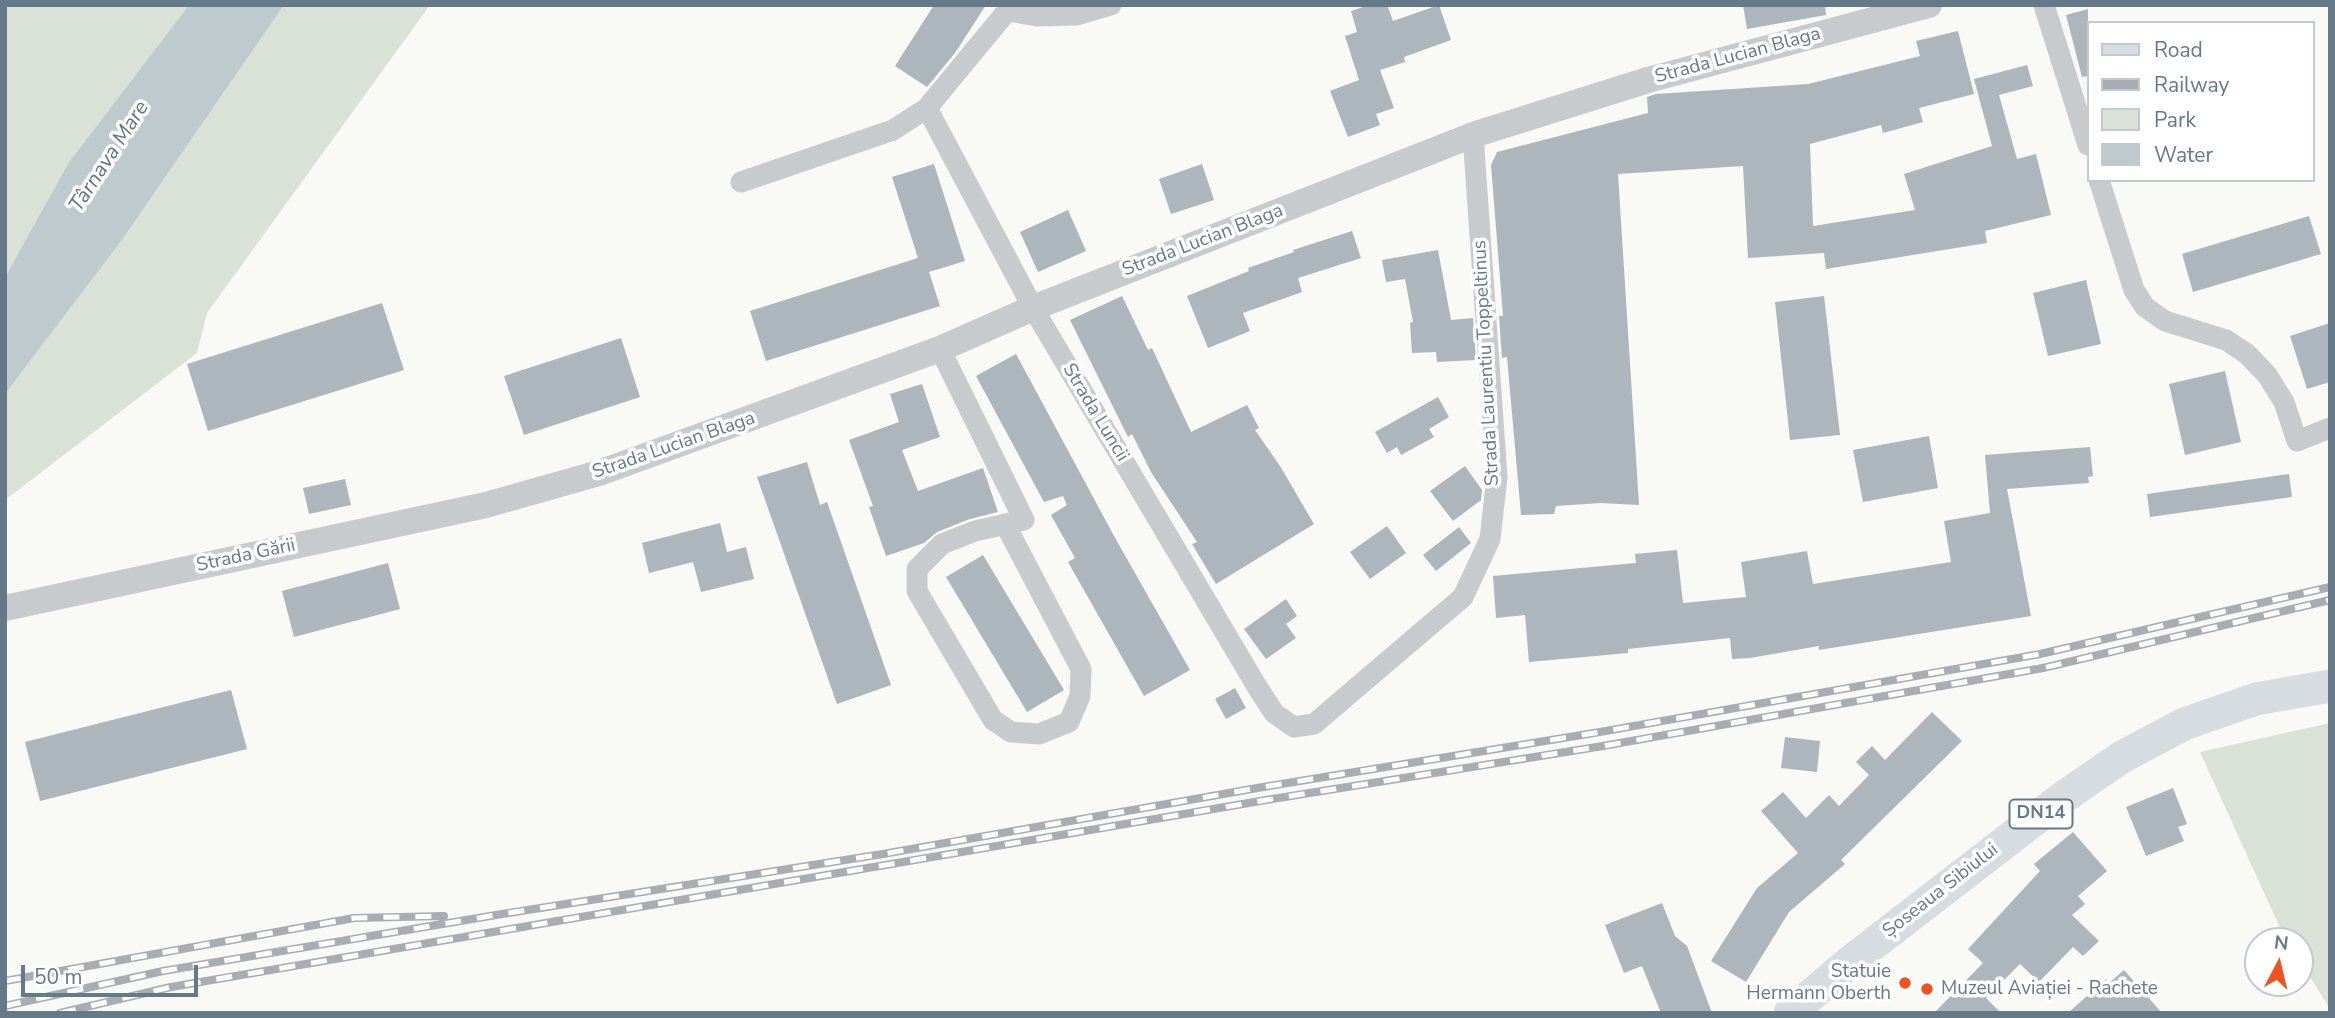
<!DOCTYPE html>
<meta charset="utf-8">
<style>
body{margin:0}
#map{position:relative;width:2335px;height:1018px;overflow:hidden;background:#f9f9f6;font-family:"Nunito Sans",sans-serif}
canvas{display:block}
.frame{position:absolute;inset:0;border:7px solid #667989;pointer-events:none}
.legend{position:absolute;left:2087px;top:21px;width:228px;height:161px;box-sizing:border-box;background:#fff;border:2px solid #c2c9d0;margin:0;padding:9px 12px;list-style:none;font-size:21px;color:#667989}
.legend li{display:flex;align-items:center;gap:14px;height:35px}
.legend b{width:35px;border:2px solid #c2c9d0}
.north{position:absolute;left:2244px;top:927px;width:70px;height:70px;box-sizing:border-box;background:#fff;border:2px solid #c2c9d0;border-radius:50%;rotate:7deg;font-size:19px;font-weight:700;line-height:28px;text-align:center;color:#667989}
.north::after{content:'';display:block;margin:auto;width:24px;height:32px;background:#ed5323;clip-path:polygon(50% 0,100% 100%,50% 72%,0 100%)}
.scale{position:absolute;left:21px;top:965px;width:177px;height:32px;box-sizing:border-box;border:4px solid #667989;border-top:0;padding-left:9px;font-size:21px;line-height:24px;white-space:nowrap;color:#667989;-webkit-text-stroke:5px #fff;paint-order:stroke}
</style>
<div id="map">
<canvas width="2335" height="1018"></canvas>
<div class="frame"></div>
<ul class="legend">
<li><b style="height:9px;background:#d6dce0"></b>Road</li>
<li><b style="height:9px;background:#a7adb3"></b>Railway</li>
<li><b style="height:19px;background:#dae1d7"></b>Park</li>
<li><b style="height:19px;background:#becace"></b>Water</li>
</ul>
<div class="north">N</div>
<div class="scale">50 m</div>
</div>
<script>
const context = document.querySelector('canvas').getContext('2d');
context.lineJoin = 'round';
function fill(path, color) {
  context.fillStyle = color;
  context.fill(path, 'evenodd');
}
function toPath(rows) {
  const path = new Path2D();
  for (const r of rows) {
    path.moveTo(r[0], r[1]);
    for (let i = 2; i < r.length; i += 2) path.lineTo(r[i], r[i + 1]);
  }
  return path;
}
function stroke(path, color, width, dash) {
  context.strokeStyle = color;
  context.lineWidth = width;
  context.lineCap = dash ? 'butt' : 'round';
  context.setLineDash(dash || []);
  context.stroke(path);
}
function drawText(font, color, halo, rows, align = 'center') {
  context.font = font + ' "Nunito Sans",sans-serif';
  context.lineWidth = 7;
  context.setLineDash([]);
  context.textBaseline = 'middle';
  context.strokeStyle = halo;
  context.fillStyle = color;
  for (const [text, x, y, turn = 0] of rows) {
    context.save();
    context.translate(x, y);
    context.rotate((+turn || 0) * Math.PI / 180);
    context.textAlign = isNaN(turn) ? turn : align;
    if (halo) context.strokeText(text, 0, 0);
    context.fillText(text, 0, 0);
    context.restore();
  }
}
fill(toPath([
 [5,5,189,5,69,162,5,277],
 [284,5,430,5,207,313,197,353,5,500,5,394,122,240],
 [2330,723,2330,1009,2300,961,2300,941,2288,941,2281,930,2200,752]
]), '#dae1d7');
fill(toPath([
 [189,5,284,5,122,240,5,394,5,277,69,162]
]), '#becace');
fill(toPath([
 [934,5,986,5,955,53,927,87,895,66],
 [1369,5,1387,5,1393,21,1439,5,1451,40,1404,57,1405,62,1380,70,1394,108,1376,114,1380,125,1348,137,1330,91,1359,80,1345,36,1357,32,1351,11],
 [1743,5,1825,5,1826,15,1747,29],
 [2088,9,2088,76,2082,77,2066,15],
 [1958,31,1974,94,1919,108,1923,122,1883,133,1881,125,1810,144,1813,226,1915,210,1904,174,1992,146,1974,79,2027,65,2033,86,1999,95,2017,159,2036,154,2051,215,1985,231,1987,243,1826,269,1824,253,1748,258,1743,166,1618,174,1639,505,1601,503,1556,506,1554,514,1521,515,1507,357,1502,358,1499,316,1503,316,1491,165,1497,152,1648,113,1647,97,1656,94,1808,84,1920,56,1916,41],
 [934,164,965,261,929,272,940,306,766,361,750,311,918,258,892,177],
 [1202,164,1214,200,1171,214,1159,179],
 [1068,210,1086,251,1038,272,1020,232],
 [2309,216,2321,254,2193,292,2182,254],
 [1352,231,1361,258,1298,278,1302,292,1243,313,1250,331,1208,348,1187,296,1249,271,1248,268,1294,252,1293,250],
 [1438,250,1451,320,1473,318,1476,360,1437,362,1436,352,1412,353,1410,323,1413,322,1405,279,1386,282,1382,260],
 [2086,280,2101,344,2048,356,2033,293],
 [1122,296,1148,350,1152,348,1191,432,1247,405,1259,428,1255,430,1280,466,1314,524,1216,584,1192,544,1197,542,1151,472,1132,434,1128,437,1070,320],
 [1824,296,1840,435,1790,440,1775,302],
 [382,303,404,370,208,431,187,364],
 [2330,323,2330,382,2307,389,2290,336],
 [621,338,640,397,524,435,504,376],
 [1016,354,1114,536,1190,670,1144,696,1068,562,1075,558,1051,515,1067,505,1063,496,1044,502,976,376],
 [2225,371,2241,442,2185,455,2169,384],
 [922,384,940,437,902,450,918,491,983,468,998,512,970,519,937,532,924,543,886,556,869,507,873,506,849,440,899,422,890,394],
 [1438,397,1449,417,1429,429,1434,437,1401,455,1397,447,1387,453,1375,432],
 [1929,436,1938,488,1863,502,1853,450],
 [2090,447,2093,476,2088,477,2089,483,2007,489,2031,616,1819,650,1819,646,1750,658,1732,659,1730,638,1628,649,1628,653,1529,662,1525,615,1496,618,1493,576,1636,563,1635,554,1677,550,1683,603,1746,597,1741,562,1807,551,1813,584,1951,562,1944,521,1990,513,1985,455],
 [807,462,820,505,827,502,891,685,837,704,757,477],
 [1465,466,1482,490,1481,500,1453,521,1430,491],
 [2289,474,2292,497,2150,517,2147,494],
 [345,479,351,505,309,514,303,488],
 [720,523,727,552,746,547,754,579,701,592,693,562,649,573,642,543],
 [1387,526,1406,553,1370,579,1350,552],
 [1459,527,1471,543,1436,571,1423,555],
 [983,555,1064,690,1027,712,946,577],
 [388,563,400,609,294,637,282,591],
 [1286,599,1297,616,1286,624,1296,638,1266,659,1244,629],
 [1235,688,1246,708,1226,719,1215,699],
 [231,690,247,749,40,801,25,742],
 [1932,712,1962,741,1841,860,1845,864,1789,912,1746,982,1711,961,1757,888,1798,853,1761,811,1783,792,1806,818,1829,795,1839,806,1869,775,1856,762,1872,746,1885,760],
 [1785,737,1820,741,1817,772,1781,768],
 [2173,788,2187,824,2178,827,2184,841,2146,856,2126,807],
 [2073,832,2107,871,2078,896,2085,904,2072,915,2099,941,2083,956,2073,947,2039,982,2020,964,1986,998,2001,1013,1934,1013,1983,963,1968,949,2040,871,2034,864],
 [1662,903,1675,936,1687,946,1712,1013,1661,1013,1642,966,1624,973,1605,925],
 [2124,970,2162,1013,2068,1013,2106,979,2109,983]
]), '#adb6bc');
stroke(toPath([
 [2044,5,2088,145],
 [1008,11,1037,16,1077,15,1111,5],
 [927,108,1033,308,1256,685,1274,713,1294,727,1314,724,1463,597,1490,539,1497,477,1473,135],
 [2099,180,2134,290,2145,307,2165,321,2226,340,2247,354,2267,375,2284,402,2297,441,2330,428],
 [741,182,893,130,927,108,1012,5],
 [940,349,1024,520,975,531,942,544,917,569,917,591,993,720,1011,732,1039,734,1069,722,1080,696,1081,669,1005,524]
]), '#c7cbce', 21);
stroke(toPath([
 [5,608,486,505,599,473,940,349,1033,308,1473,135,1648,80,1929,5]
]), '#c7cbce', 26);
stroke(toPath([
 [1790,1013,1850,962,2065,796,2122,757,2184,724,2256,699,2330,686]
]), '#d6dce0', 33);
const rail = toPath([
 [5,981,354,918,444,916],
 [5,1006,163,971,496,915,883,854,1263,787,1600,732,2040,654,2330,587],
 [60,1013,171,987,1266,800,1603,746,2043,668,2330,600]
]);
stroke(rail, '#a7adb3', 8);
stroke(rail, '#fff', 5, [16]);
for (const [x, y, r, color] of [
 [1905,983,7,"#ed5323"],
 [1927,989,7,"#ed5323"]
]) {
  const dot = new Path2D();
  dot.arc(x, y, r, 0, 2 * Math.PI);
  context.fillStyle = color;
  context.fill(dot);
  stroke(dot, '#fff', 2.5);
}
for (const [x, y, w] of [
 [2041,814,63]
]) {
  const box = new Path2D();
  box.roundRect(x - w / 2, y - 14.5, w, 29, 5);
  context.fillStyle = '#fff';
  context.fill(box);
  stroke(box, '#667989', 2);
}
drawText('bold 18px', '#667989', null, [
 ["DN14",2041,814]
]);
drawText('19px', '#667989', '#fff', [
 ["Strada Lucian Blaga",1738,56,-15],
 ["Strada Lucian Blaga",1203,241,-21],
 ["Strada Laurentiu Toppeltinus",1487,363,-93],
 ["Strada Luncii",1095,413,59],
 ["Strada Lucian Blaga",674,446,-19],
 ["Strada Gării",246,556,-12],
 ["Șoseaua Sibiului",1941,891,-38]
]);
drawText('19px', '#667989', '#fff', [
 ["Statuie",1891,972],
 ["Hermann Oberth",1891,994],
 ["Muzeul Aviației - Rachete",1941,989,"left"]
], 'right');
drawText('italic 21px', '#5e747d', '#fff', [
 ["Târnava Mare",110,157,-57]
]);
</script>
